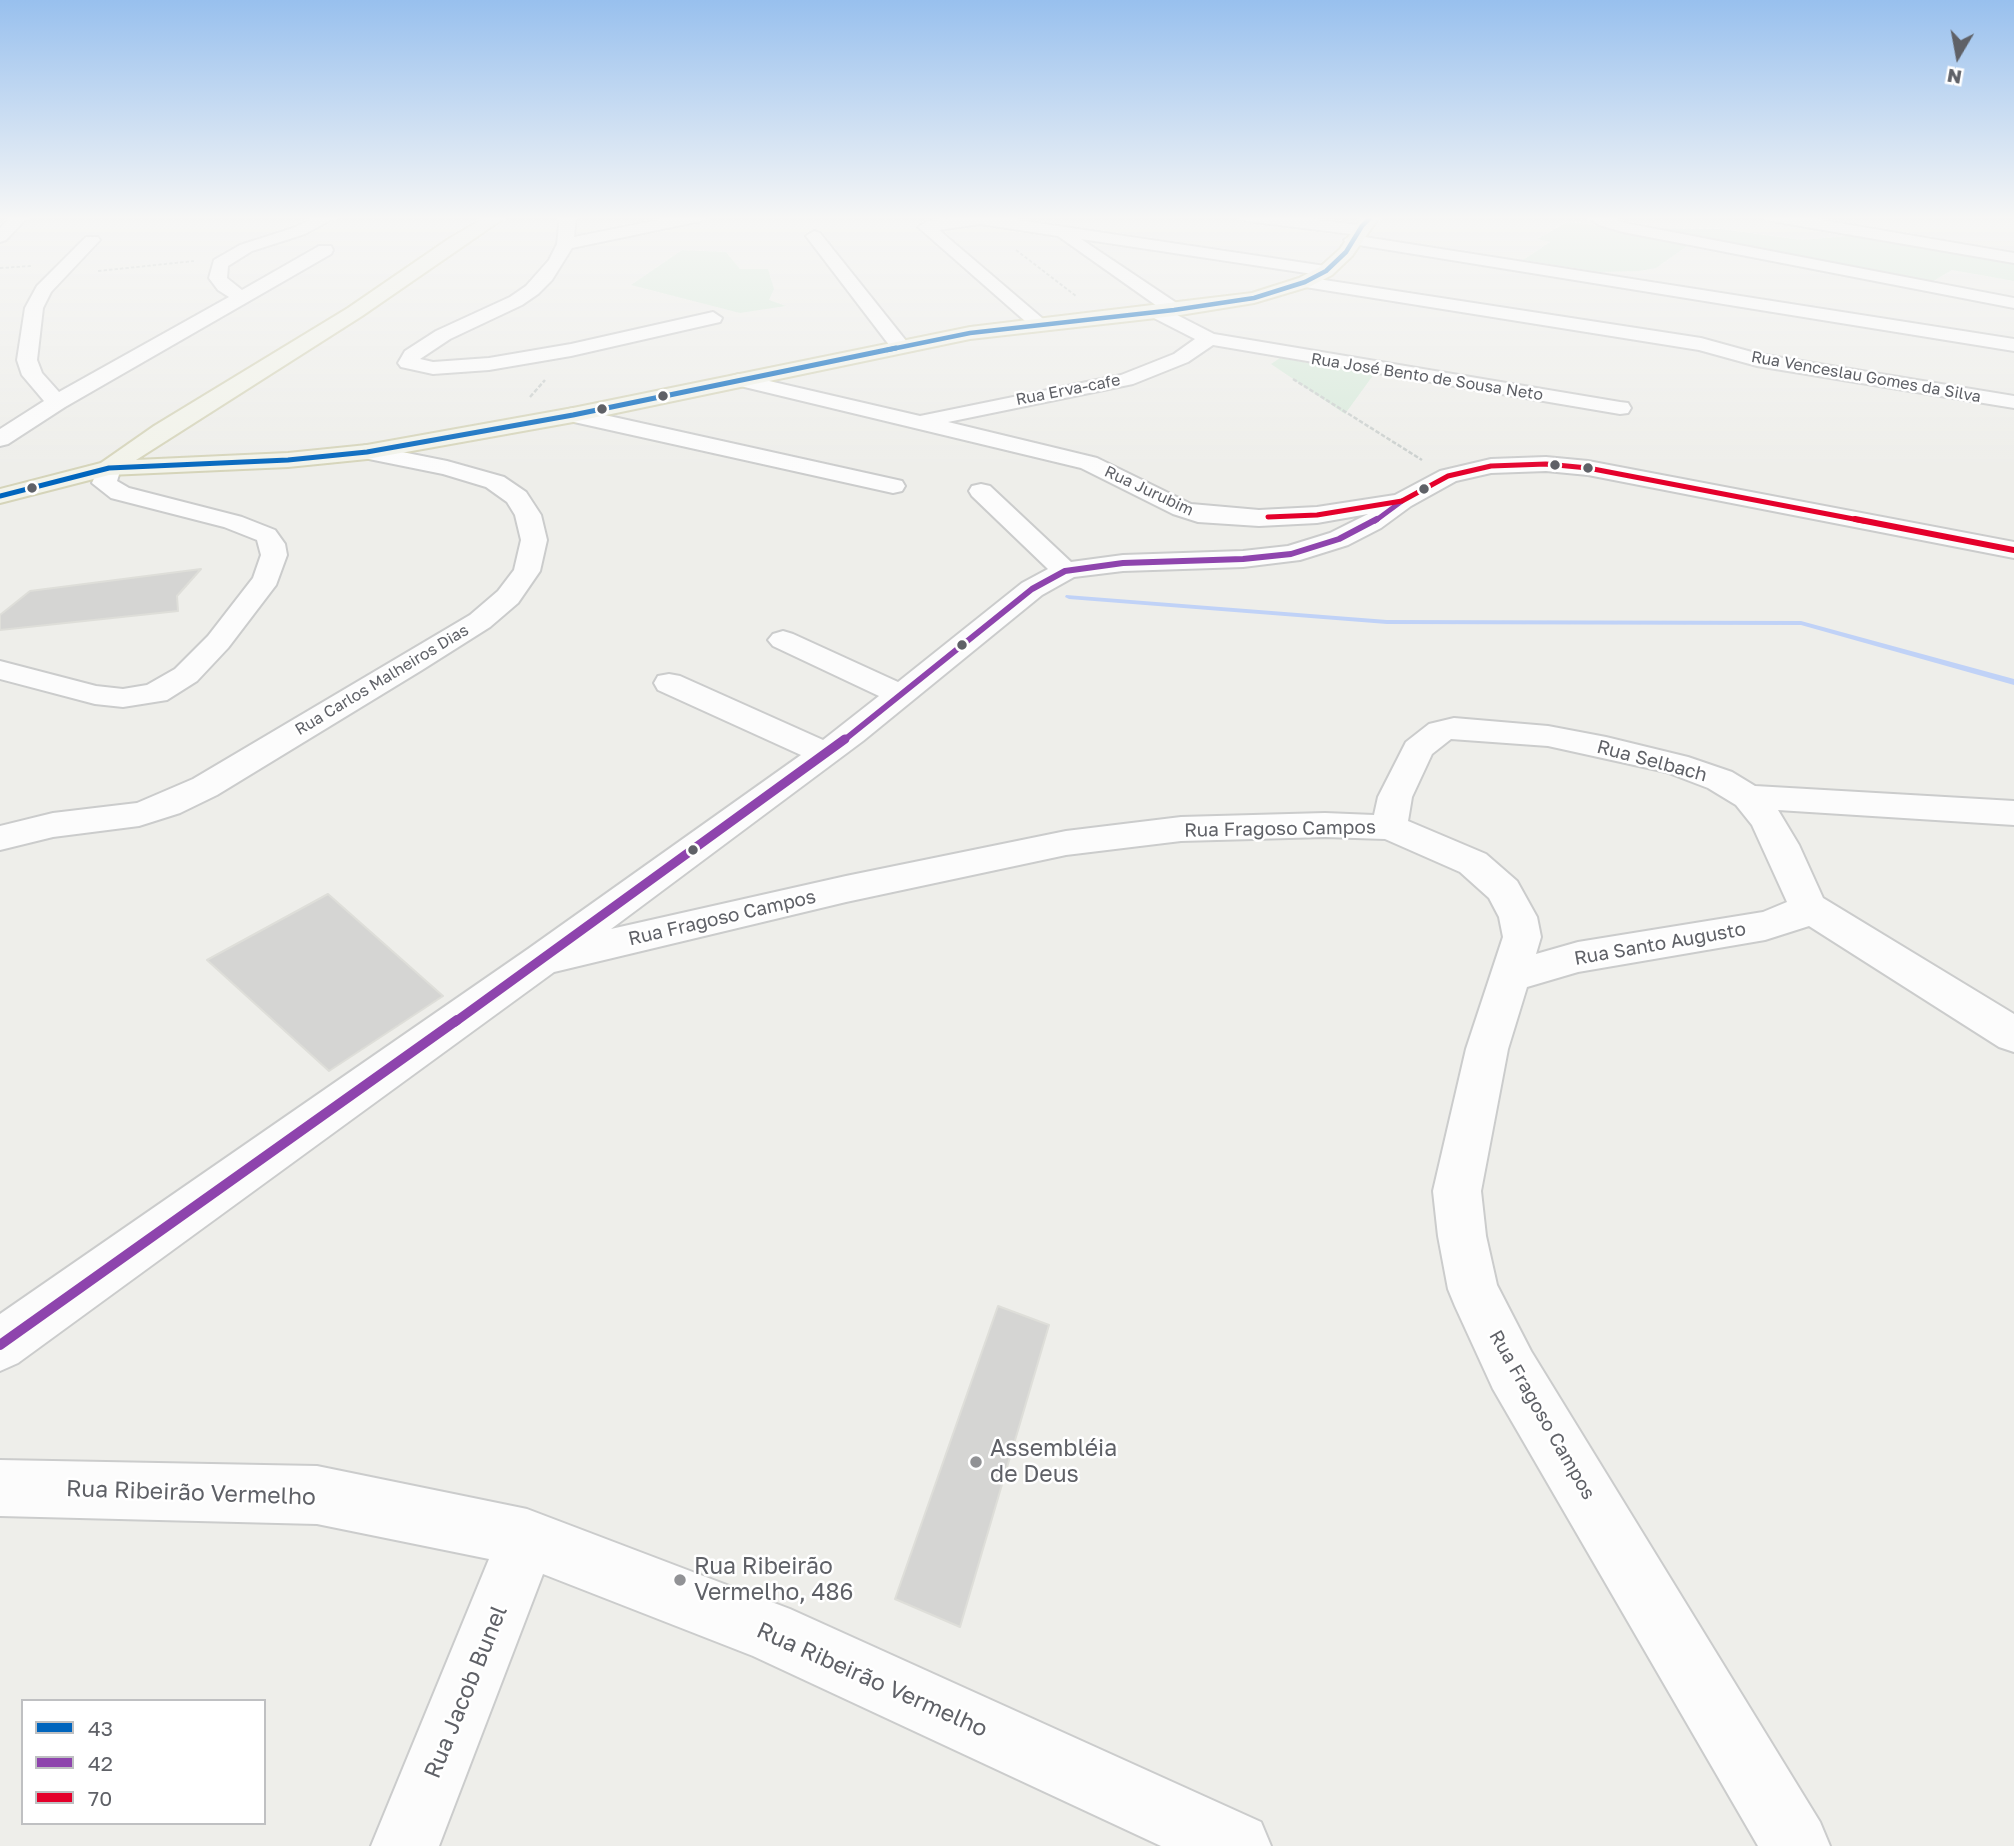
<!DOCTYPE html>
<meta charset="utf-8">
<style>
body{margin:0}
#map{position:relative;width:2014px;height:1846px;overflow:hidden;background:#eeeeea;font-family:"Golos Text",sans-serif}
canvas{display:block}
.legend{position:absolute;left:21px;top:1699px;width:245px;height:126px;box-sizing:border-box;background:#fff;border:2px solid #bfc0c2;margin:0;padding:9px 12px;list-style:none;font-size:21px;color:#5f6167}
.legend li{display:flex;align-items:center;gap:14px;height:35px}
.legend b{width:35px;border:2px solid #bfc0c2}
.north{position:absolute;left:1923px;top:21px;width:70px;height:70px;-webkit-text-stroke:5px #fff;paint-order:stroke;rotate:190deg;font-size:19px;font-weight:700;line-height:28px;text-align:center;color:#5f6167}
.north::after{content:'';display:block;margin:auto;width:24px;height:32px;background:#5f6167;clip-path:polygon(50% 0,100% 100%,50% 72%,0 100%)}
</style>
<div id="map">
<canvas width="2014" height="1846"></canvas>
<ul class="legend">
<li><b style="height:9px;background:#0065bd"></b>43</li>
<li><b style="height:9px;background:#8e44ad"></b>42</li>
<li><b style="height:9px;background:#e4002b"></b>70</li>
</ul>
<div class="north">N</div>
</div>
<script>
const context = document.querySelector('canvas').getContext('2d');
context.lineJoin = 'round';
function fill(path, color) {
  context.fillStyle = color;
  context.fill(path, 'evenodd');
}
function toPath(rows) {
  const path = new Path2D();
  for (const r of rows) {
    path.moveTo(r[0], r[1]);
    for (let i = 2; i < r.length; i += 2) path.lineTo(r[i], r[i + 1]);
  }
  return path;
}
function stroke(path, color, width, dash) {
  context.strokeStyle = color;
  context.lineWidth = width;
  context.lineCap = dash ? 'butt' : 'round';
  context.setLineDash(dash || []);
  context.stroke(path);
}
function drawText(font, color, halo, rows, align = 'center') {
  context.font = font + ' "Golos Text",sans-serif';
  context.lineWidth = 5;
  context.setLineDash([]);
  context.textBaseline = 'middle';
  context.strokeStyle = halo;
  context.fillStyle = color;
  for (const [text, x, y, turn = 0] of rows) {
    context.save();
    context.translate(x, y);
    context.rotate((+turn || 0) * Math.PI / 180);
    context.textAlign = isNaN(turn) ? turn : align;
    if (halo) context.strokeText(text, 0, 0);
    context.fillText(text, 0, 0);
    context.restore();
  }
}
fill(toPath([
 [1567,222,1582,223,1690,244,1656,268,1639,271,1600,272,1523,260,1550,242,1537,239],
 [1641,228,1721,229,1803,240,1856,235,2014,262,2014,281,1952,270,1930,283],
 [682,250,726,252,740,269,768,269,774,289,769,300,786,306,740,313,631,285],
 [1280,358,1374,374,1345,414,1271,364]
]), '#d8eadb');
fill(toPath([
 [1066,595,1387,620,1801,621,2014,679,2014,685,1801,625,1387,624,1069,599,1065,597,1066,595]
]), '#c0d2f7');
const building = toPath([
 [201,569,177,596,178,611,0,630,0,615,30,591,201,569],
 [328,894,443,996,329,1071,207,960,328,894],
 [998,1306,1049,1325,960,1627,895,1599,998,1306]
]);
fill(building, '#d5d5d3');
stroke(building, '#deded9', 2);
const minor = toPath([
 [12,216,29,216,6,240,0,242,0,228,12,216],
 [318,216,338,216,305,234,252,251,228,266,227,278,242,290,319,246,331,246,333,250,331,254,65,407,8,444,0,446,0,429,44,401,22,375,17,360,25,308,37,286,86,237,98,237,100,240,51,292,43,308,37,360,42,373,59,392,229,297,218,290,209,278,214,260,240,245,293,228,318,216],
 [560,216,576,216,574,237,678,216,709,216,701,221,572,248,552,280,538,294,522,305,450,339,420,359,433,362,489,358,571,344,713,312,722,318,720,322,571,356,489,370,433,374,401,367,398,363,405,351,436,331,510,297,526,286,549,260,557,244,560,216],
 [969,216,991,216,1332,267,1335,271,1326,276,1081,239,1181,306,1183,310,1177,315,1214,334,1620,402,1628,403,1631,408,1628,413,1620,414,1213,345,1188,362,1133,384,948,422,1097,458,1191,504,1259,510,1317,507,1395,495,1440,471,1491,459,1546,457,1588,461,2014,542,2014,558,1588,475,1546,471,1491,473,1456,481,1411,506,1381,528,1348,545,1300,560,1243,567,1123,571,1074,577,1042,595,863,741,611,929,846,876,1066,831,1181,817,1325,813,1374,815,1378,797,1406,742,1429,724,1454,718,1548,726,1606,737,1688,757,1732,772,1755,786,2014,801,2014,825,1778,810,1799,845,1823,898,2014,1014,2014,1052,1999,1047,1809,926,1765,940,1578,972,1527,987,1508,1049,1481,1191,1486,1236,1497,1285,1531,1351,1820,1822,1830,1846,1758,1846,1493,1389,1455,1306,1448,1289,1438,1236,1433,1191,1466,1049,1503,937,1499,917,1489,898,1460,872,1385,839,1325,837,1181,841,1066,855,846,902,554,972,18,1363,0,1371,0,1314,528,949,801,755,658,690,654,683,658,676,669,674,680,676,823,740,879,696,773,646,768,640,773,634,783,631,793,634,898,682,1022,583,1048,569,972,496,969,491,972,486,981,484,990,486,1071,562,1123,555,1243,551,1288,546,1330,533,1368,514,1317,523,1259,526,1198,522,1173,514,1081,468,732,384,729,380,732,376,739,374,920,416,1121,375,1174,354,1195,339,1150,316,1148,312,1157,306,1058,236,980,224,939,230,1049,324,1047,328,1033,328,918,227,926,222,969,216],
 [1451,739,1548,746,1666,772,1708,788,1736,805,1752,825,1787,902,1763,912,1578,942,1536,954,1541,937,1537,917,1517,881,1486,854,1408,821,1412,797,1432,754,1451,739],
 [1238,216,1283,216,1359,225,1367,230,1359,235,1246,221,1238,216],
 [1586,216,1605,216,1625,223,2014,298,2014,308,1623,232,1599,225,1586,216],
 [1763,216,1798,216,2014,253,2014,263,1771,221,1763,216],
 [814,231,820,233,907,342,910,346,907,350,893,350,806,236,814,231],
 [1352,235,2014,339,2014,351,1346,243,1344,240,1352,235],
 [1305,277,1701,338,1759,354,2014,396,2014,408,1757,366,1699,350,1299,286,1296,282,1305,277],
 [573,408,893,479,902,481,905,486,902,491,893,493,565,420,562,415,565,410,573,408],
 [367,445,447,461,504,477,526,492,541,515,547,540,540,571,518,603,490,627,422,670,217,795,180,813,139,826,53,837,0,850,0,826,53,813,137,803,193,779,470,615,498,591,514,570,521,540,515,515,507,502,486,487,443,474,359,457,355,452,359,447,367,445],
 [109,461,117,463,121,468,117,481,129,488,242,517,275,530,285,544,287,555,276,585,228,648,197,681,167,700,123,707,95,704,0,679,0,661,96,686,123,689,147,685,175,669,208,636,253,578,261,555,257,540,224,527,111,498,92,483,101,463,109,461],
 [0,1460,317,1466,527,1509,790,1609,1261,1822,1271,1846,1161,1846,753,1656,543,1574,439,1846,371,1846,489,1559,317,1524,0,1516,0,1460]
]);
const major = toPath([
 [488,216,507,216,362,316,136,460,288,453,367,445,573,408,970,327,1252,293,1299,278,1320,267,1340,249,1363,216,1380,216,1352,256,1332,275,1311,286,1254,303,1174,316,970,339,573,422,367,459,288,467,109,475,0,503,0,489,101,463,154,426,348,308,450,238,488,216]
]);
stroke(minor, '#cbcccc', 4);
stroke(major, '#d5d4b9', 4);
stroke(toPath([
 [1016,250,1076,296],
 [0,268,31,266],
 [98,271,194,261]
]), '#cacfcd', 2, [3.5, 2]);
stroke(toPath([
 [1293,379,1422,460],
 [530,397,545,380]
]), '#cacfcd', 2.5, [4.5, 2]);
fill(minor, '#fcfcfc');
fill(major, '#f2f3ea');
stroke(toPath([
 [887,350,970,333,1174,310,1254,298,1305,282,1326,271,1346,252,1362,226,1372,216]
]), '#0065bd', 4.5);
stroke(toPath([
 [0,496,109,468,288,460,367,452,573,415,896,348]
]), '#0065bd', 5);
stroke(toPath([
 [1375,521,1402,501]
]), '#8e44ad', 5);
stroke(toPath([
 [843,741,1032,589,1065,571,1123,563,1243,559,1291,554,1339,539,1377,519]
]), '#8e44ad', 6);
stroke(toPath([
 [455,1022,845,739]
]), '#8e44ad', 9);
stroke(toPath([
 [0,1345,457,1020]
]), '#8e44ad', 10);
stroke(toPath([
 [1268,517,1317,515,1402,501,1448,476,1491,466,1546,464,1588,468,1864,521]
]), '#e4002b', 5);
stroke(toPath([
 [1855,519,2014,550]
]), '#e4002b', 6);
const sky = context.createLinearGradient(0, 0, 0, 474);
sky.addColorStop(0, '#98c0ee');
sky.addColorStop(0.46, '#f7f7f6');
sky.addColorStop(1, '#f7f7f600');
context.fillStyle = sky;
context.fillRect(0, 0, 2014, 474);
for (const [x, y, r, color] of [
 [663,396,6,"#5f6167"],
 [602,409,6,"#5f6167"],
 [1555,465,6,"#5f6167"],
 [1588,468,6,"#5f6167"],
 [32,488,6,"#5f6167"],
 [1424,489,6,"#5f6167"],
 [962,645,6,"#5f6167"],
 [693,850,6,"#5f6167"],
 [976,1462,7,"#919295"],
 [680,1580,7,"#919295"]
]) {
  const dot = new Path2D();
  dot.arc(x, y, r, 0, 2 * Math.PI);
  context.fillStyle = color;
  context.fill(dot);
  stroke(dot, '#fff', 2.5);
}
drawText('16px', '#5f6167', '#fff', [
 ["Rua José Bento de Sousa Neto",1427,377,9],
 ["Rua Venceslau Gomes da Silva",1866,377,10],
 ["Rua Erva-cafe",1068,390,-11],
 ["Rua Jurubim",1149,491,25],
 ["Rua Carlos Malheiros Dias",382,680,-31]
]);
drawText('19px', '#5f6167', '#fff', [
 ["Rua Selbach",1652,761,15],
 ["Rua Fragoso Campos",1280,829,-1],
 ["Rua Fragoso Campos",722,918,-13],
 ["Rua Santo Augusto",1660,944,-10],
 ["Rua Fragoso Campos",1542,1415,60]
]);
drawText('23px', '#5f6167', '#fff', [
 ["Assembléia",990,1449],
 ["de Deus",990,1475],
 ["Rua Ribeirão",694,1567],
 ["Vermelho, 486",694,1593]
], 'left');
drawText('23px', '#5f6167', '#fff', [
 ["Rua Ribeirão Vermelho",191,1493,2],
 ["Rua Ribeirão Vermelho",872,1680,24],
 ["Rua Jacob Bunel",466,1692,-68]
]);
</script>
